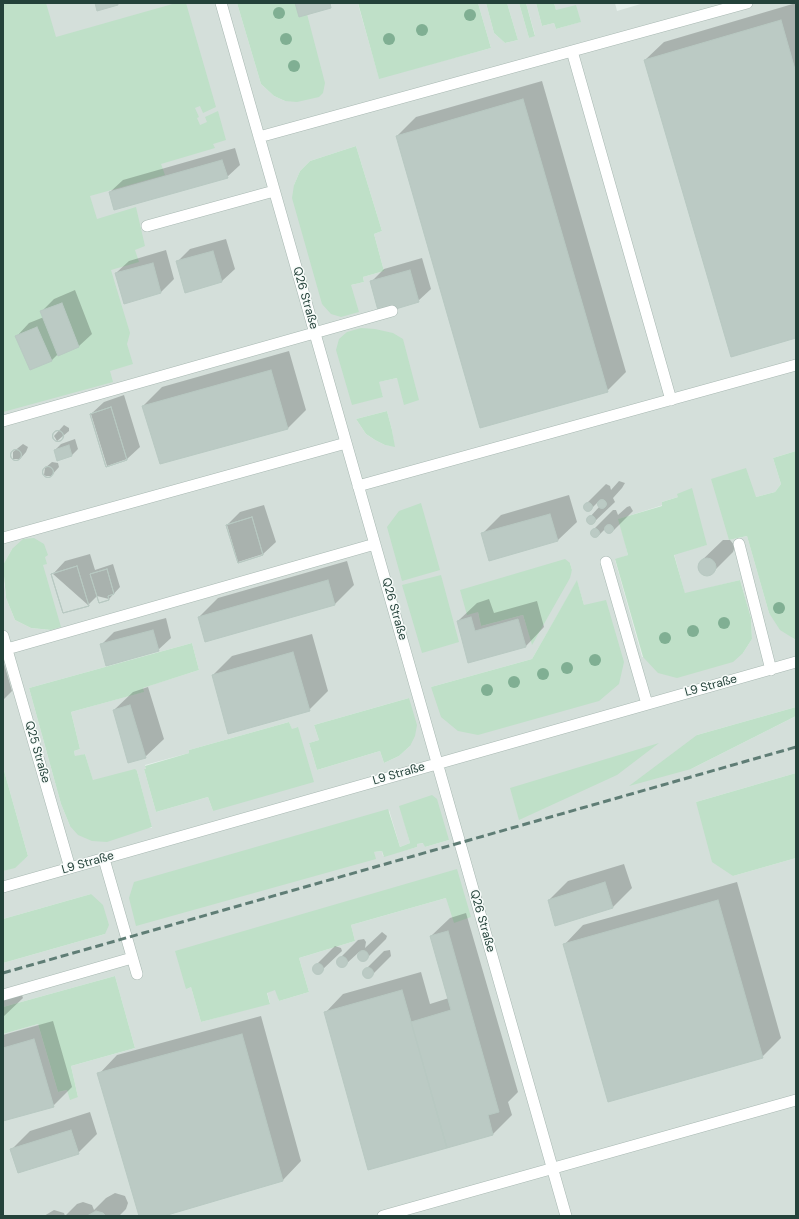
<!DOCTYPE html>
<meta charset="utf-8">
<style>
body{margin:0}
#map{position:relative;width:799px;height:1219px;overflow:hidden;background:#e6efeb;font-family:"DM Sans",sans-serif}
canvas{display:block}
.frame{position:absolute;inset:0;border:4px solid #24423a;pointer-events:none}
</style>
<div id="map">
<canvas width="799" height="1219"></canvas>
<div class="frame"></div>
</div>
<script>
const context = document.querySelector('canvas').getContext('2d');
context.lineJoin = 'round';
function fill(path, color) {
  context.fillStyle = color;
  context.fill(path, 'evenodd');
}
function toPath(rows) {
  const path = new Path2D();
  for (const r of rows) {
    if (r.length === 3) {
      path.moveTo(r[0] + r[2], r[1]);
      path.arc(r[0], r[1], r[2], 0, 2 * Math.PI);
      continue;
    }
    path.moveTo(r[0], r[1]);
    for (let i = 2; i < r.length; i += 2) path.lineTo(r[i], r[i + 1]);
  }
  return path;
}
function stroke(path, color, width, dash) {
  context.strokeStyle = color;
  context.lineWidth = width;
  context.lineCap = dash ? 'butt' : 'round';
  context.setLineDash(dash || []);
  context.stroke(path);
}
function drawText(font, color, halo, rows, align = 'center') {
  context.font = font + ' "DM Sans",sans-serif';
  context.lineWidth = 3;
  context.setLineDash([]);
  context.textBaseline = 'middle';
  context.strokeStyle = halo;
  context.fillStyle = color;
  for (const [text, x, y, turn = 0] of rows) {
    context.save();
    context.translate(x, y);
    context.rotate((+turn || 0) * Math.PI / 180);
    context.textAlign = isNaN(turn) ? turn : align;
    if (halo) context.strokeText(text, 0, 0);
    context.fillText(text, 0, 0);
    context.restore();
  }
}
fill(toPath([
 [3,3,237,3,261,84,274,96,285,101,295,3,359,3,358,4,379,78,491,48,478,3,486,3,494,33,505,43,518,40,507,3,519,3,529,38,535,35,526,3,536,3,542,26,554,23,556,29,580,22,556,10,554,3,615,3,617,11,644,3,796,3,796,451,773,458,781,484,775,492,756,497,729,540,747,536,769,613,794,639,796,640,796,707,697,735,691,769,796,716,796,773,696,802,733,876,796,858,796,1216,3,1216,3,1034,38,1024,58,1092,67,1090,78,1097,71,1066,135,1048,115,976,3,1007,3,963,105,934,91,894,3,919,3,871,15,867,28,856,3,767,3,576,6,598,15,620,31,628,51,630,12,549,3,565],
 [356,146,382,231,374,234,384,271,363,277,364,282,351,285,294,185,300,171,310,161],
 [339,339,403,339,397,378,378,382,383,397],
 [387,411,392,430,394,446,385,445,375,440,366,434,356,419],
 [678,497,706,545,674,554,685,594,740,580,751,618,752,639,743,653,642,657,615,560,628,555,619,519,663,505,662,502],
 [570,563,572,570,532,644,523,615,481,626,478,612],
 [577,581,584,605,478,735,431,687,532,659],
 [192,643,199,670,142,688,143,692,71,712,80,749,74,751,75,757,85,754,93,781,137,771,152,828,70,826,61,804,29,688],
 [409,698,410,746,399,756,384,763,380,751,317,770,309,743,319,740,314,725],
 [289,722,292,730,297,727,213,811,208,797,156,812,144,769,146,769,145,765,189,753,189,750],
 [400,806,449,840,425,847,424,843,417,844,417,847,383,856,382,851,374,852,389,810,400,847,410,843],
 [457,870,446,898,351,925,355,941,299,958,309,992,279,1001,276,989,267,992,270,1003,201,1022,191,987,186,989]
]), '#d4dfda');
fill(toPath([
 [3,3,46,3,56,37,176,3,186,3,216,107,203,113,200,106,195,108,199,117,197,118,200,125,207,122,205,117,218,111,226,140,213,144,215,148,161,164,165,175,90,196,97,219,136,207,145,246,135,250,139,262,111,270,130,333,127,344,133,364,110,371,113,382,3,412],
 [237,3,295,3,307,14,325,83,323,93,319,97,297,102,285,101,274,96,261,84],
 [358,3,478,3,491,48,379,79],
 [486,3,507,3,518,40,505,43,494,33],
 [519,3,526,3,535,36,529,38],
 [536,3,554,3,556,10,576,5,581,22,556,29,554,23,542,26],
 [356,146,382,231,374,234,384,271,363,277,364,282,351,285,359,312,341,317,331,314,322,304,292,198,294,185,300,171,310,161],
 [361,328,375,329,393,333,403,339,419,400,404,405,397,378,379,382,383,397,352,405,336,350,339,339,347,332],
 [387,411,392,430,395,447,385,445,375,440,366,434,356,419],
 [796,451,796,640,780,630,769,613,747,536,729,540,711,479,746,468,756,497,775,492,781,484,773,458],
 [692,488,707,545,674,555,685,593,740,580,751,618,752,639,743,653,733,662,677,678,658,673,643,657,615,559,628,555,618,519,662,506,662,502,678,497,677,494],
 [421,503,440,570,402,581,387,527,399,511],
 [34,538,44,544,48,555,45,557,47,564,43,565,61,627,51,630,31,628,15,620,6,598,3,565,12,549,23,539],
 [565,559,570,563,572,570,570,578,532,645,523,615,481,626,478,612,467,615,460,590],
 [441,575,459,642,422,653,402,585],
 [577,580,584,605,606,600,624,662,619,684,599,701,478,735,458,731,441,717,431,687,532,659],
 [192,643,199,670,143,688,144,692,71,712,80,749,74,751,75,756,85,754,93,780,135,769,137,771,152,827,107,842,92,841,78,835,70,826,61,804,29,688],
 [409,698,417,725,415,736,410,746,399,756,384,763,380,751,317,770,309,743,319,740,314,725],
 [796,707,796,716,691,769,629,786,697,735],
 [289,722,292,729,298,727,314,782,213,811,208,797,156,812,144,769,146,769,145,766,189,753,189,750],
 [659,743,617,775,519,820,510,788],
 [3,767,28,856,15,868,3,871],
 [796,773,796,858,733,876,712,862,696,802],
 [432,795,437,799,449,840,425,847,423,843,417,844,417,847,384,857,382,851,374,852,376,859,136,926,129,898,134,882,388,809,400,847,410,843,399,806],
 [457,869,471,917,454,923,446,898,351,925,355,941,299,958,309,992,279,1001,275,990,267,993,270,1004,201,1022,191,987,186,989,175,951],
 [91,894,103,905,109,925,105,934,3,963,3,919],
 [115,976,135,1048,71,1066,78,1097,70,1100,67,1090,58,1092,38,1024,3,1034,3,1007]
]), '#bfe0c8');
fill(toPath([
 [796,3,796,337,645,60,664,42],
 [542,81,626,372,607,391,397,136,416,117],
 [235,148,240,165,227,177,110,192,123,180],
 [226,239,235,269,222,281,186,292,177,262,190,249],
 [166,250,174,279,161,292,124,302,116,273,129,261],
 [422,258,431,289,418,301,371,282,384,269],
 [75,290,92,334,79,346,58,354,51,361,17,336,29,323,44,317,42,311,54,299],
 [289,351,306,410,287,429,143,406,162,387],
 [124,395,140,447,127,459,107,466,91,414,104,402],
 [64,425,69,428,69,431,57,441,54,436],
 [75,439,78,449,72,455,58,459,55,450,61,444],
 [23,444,28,447,26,452,20,459,13,459,13,452],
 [52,462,58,463,59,467,51,476,46,476,44,475,45,468],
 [619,481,625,483,622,488,613,498,615,502,593,523,588,522,588,519,600,506,598,502,590,510,585,509,587,503,606,484,610,486,611,490],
 [569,495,577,522,558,540,490,560,482,534,501,515],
 [264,505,276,542,263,554,238,562,227,525,240,512],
 [630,506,633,511,614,530,608,533,606,528,597,537,592,535,591,532,613,510,616,510,618,515,627,507],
 [723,540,730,540,735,546,733,552,714,571,707,575,701,573,698,569,699,563],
 [90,554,95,570,113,564,120,587,109,599,97,596,88,605,53,574,65,561],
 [347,561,354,585,335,604,206,641,199,617,218,598],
 [489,599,494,613,537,601,544,627,526,646,469,662,458,621,477,603],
 [166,618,171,638,158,650,101,645,114,632],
 [312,634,328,691,309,710,213,675,232,656],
 [3,660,12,691,3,700],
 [148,687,164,739,145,757,114,710,133,692],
 [624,864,632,888,613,907,556,924,549,900,568,881],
 [737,882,781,1038,762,1057,565,944,583,925],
 [466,913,518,1092,508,1102,512,1115,493,1134,369,1169,325,1013,343,994,421,972,430,1004,449,998,431,936,450,918],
 [382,932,387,936,386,939,367,958,364,960,360,959,359,952,346,964,343,966,339,965,339,959,358,940,364,939,366,942,365,948],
 [335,946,341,948,342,951,322,970,317,973,314,967],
 [390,950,391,956,372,975,369,977,365,976,365,970,384,951],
 [20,990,23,998,3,1017,3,995],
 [261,1016,301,1161,283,1180,161,1216,140,1216,99,1074,117,1055],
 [53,1021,72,1087,53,1106,3,1120,3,1035],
 [90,1112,97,1134,78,1153,11,1150,30,1131],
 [115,1193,125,1196,128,1203,126,1209,119,1216,65,1216,77,1204,83,1202,92,1205,94,1210,106,1198],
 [54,1210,64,1213,65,1216,44,1216]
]), '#0003');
const building = toPath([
 [95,3,118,3,118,5,97,11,95,3],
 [295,3,330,3,331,8,299,17,295,3],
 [781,20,796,73,796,338,731,357,644,60,781,20],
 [523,99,608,392,480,428,396,136,523,99],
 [222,160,228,178,114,210,109,192,222,160],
 [213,251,222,282,185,293,176,261,213,251],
 [153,263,161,293,124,304,115,273,153,263],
 [410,270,419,302,379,314,370,281,410,270],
 [62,303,79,347,58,356,40,311,62,303],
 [37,327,52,361,30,370,15,336,37,327],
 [271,370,288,429,160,464,142,406,271,370],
 [111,407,127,460,106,467,90,414,111,407],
 [111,407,127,460,106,467,90,414,111,407],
 [58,436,5.5],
 [58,436,5.5],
 [69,445,72,456,57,461,54,450,69,445],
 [16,455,5.5],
 [16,455,5.5],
 [48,472,5.5],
 [48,472,5.5],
 [602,504,4.5],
 [588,507,4.5],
 [550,514,558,541,489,561,481,533,550,514],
 [591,520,4.5],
 [252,517,263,555,238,563,226,525,252,517],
 [252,517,263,555,238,563,226,525,252,517],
 [609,529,4.5],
 [595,533,4.5],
 [707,567,9],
 [77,566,89,606,63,613,51,574,77,566],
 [77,566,89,606,63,613,51,574,77,566],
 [107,569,114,594,108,596,109,600,99,603,90,574,107,569],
 [107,569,114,594,108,596,109,600,99,603,90,574,107,569],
 [328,580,335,605,205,642,198,617,328,580],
 [471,617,475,631,518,619,526,647,468,663,457,621,471,617],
 [153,630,159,651,106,666,100,644,153,630],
 [293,652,310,711,228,734,212,675,293,652],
 [130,705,146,758,128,763,113,710,130,705],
 [605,882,613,908,555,926,548,900,605,882],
 [718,900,763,1058,608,1102,563,944,718,900],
 [448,931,499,1112,488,1115,493,1135,447,1148,411,1022,451,1010,430,936,448,931],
 [363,956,5.5],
 [342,962,5.5],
 [318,969,5.5],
 [368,973,5.5],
 [402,990,447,1148,368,1170,324,1012,402,990],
 [242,1034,283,1181,164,1216,139,1216,97,1073,242,1034],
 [34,1039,54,1107,3,1121,3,1048,34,1039],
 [71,1130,79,1154,18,1173,10,1149,71,1130],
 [96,1211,103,1213,106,1216,87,1216,96,1211]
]);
fill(building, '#bbcac4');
stroke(building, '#b8c9c2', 1);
const service = toPath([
 [221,3,566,1216],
 [572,51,671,400],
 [259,137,747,3],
 [147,226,274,191],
 [3,421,392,311],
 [358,486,796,365],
 [3,538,346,443],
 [739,544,771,670],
 [606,562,647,704],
 [3,636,70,868],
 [7,649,375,544],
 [104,859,137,974],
 [3,887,796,662],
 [3,995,132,958],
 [383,1216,796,1100]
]);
stroke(service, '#a8b8b2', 12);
stroke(service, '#fff', 11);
stroke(toPath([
 [3,973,796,747]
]), '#5f7d75', 3, [8, 4]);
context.fillStyle = '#80af93';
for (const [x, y] of [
 [279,13],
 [470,15],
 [422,30],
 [286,39],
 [389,39],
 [294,66],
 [779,608],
 [724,623],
 [693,631],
 [665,638],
 [595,660],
 [567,668],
 [543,674],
 [514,682],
 [487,690]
]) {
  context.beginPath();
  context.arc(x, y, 6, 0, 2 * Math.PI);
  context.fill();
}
drawText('12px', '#24423a', '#f7fbf9', [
 ["Q26 Straße",305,298,74],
 ["Q26 Straße",394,609,74],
 ["L9 Straße",711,686,-15],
 ["Q25 Straße",37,752,74],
 ["L9 Straße",399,774,-16],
 ["L9 Straße",88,863,-16],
 ["Q26 Straße",482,921,74]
]);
</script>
